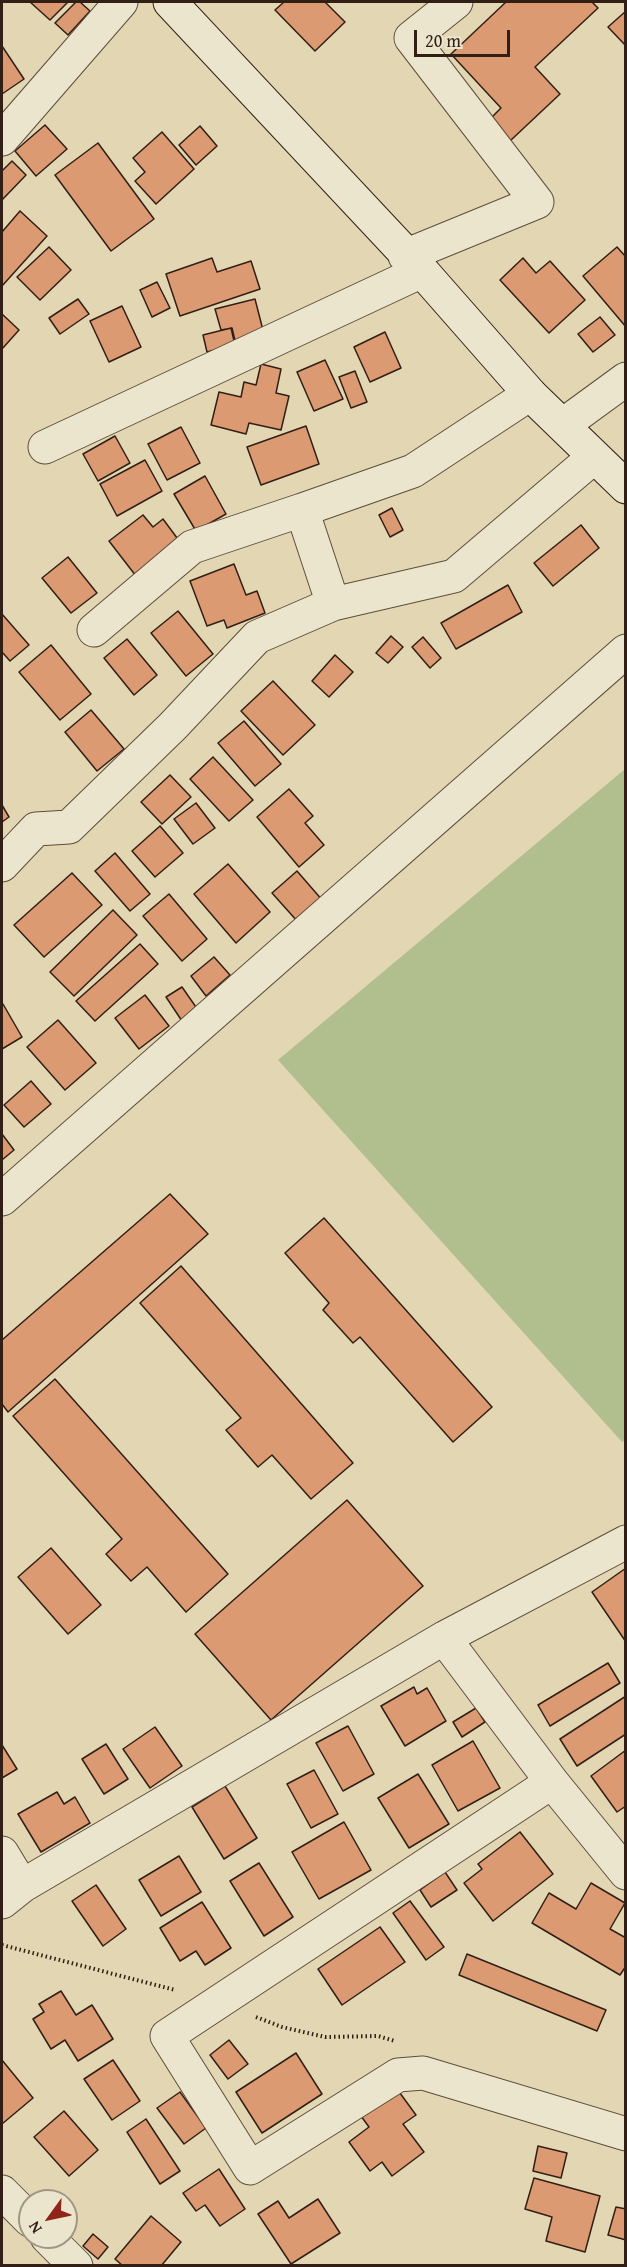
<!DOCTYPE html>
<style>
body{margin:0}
#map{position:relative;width:627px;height:2267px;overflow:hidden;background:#e2d7b2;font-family:"Gentium Book Plus",serif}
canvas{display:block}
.frame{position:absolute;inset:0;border:3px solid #311f16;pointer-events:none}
.north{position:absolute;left:18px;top:2189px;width:60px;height:60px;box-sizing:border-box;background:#ece5cd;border:2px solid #a19684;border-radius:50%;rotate:237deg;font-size:16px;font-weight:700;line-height:24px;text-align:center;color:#311f16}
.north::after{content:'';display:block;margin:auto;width:21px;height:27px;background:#8f2418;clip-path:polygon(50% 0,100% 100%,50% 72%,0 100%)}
.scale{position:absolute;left:414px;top:30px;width:96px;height:27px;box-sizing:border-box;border:3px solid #311f16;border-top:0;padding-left:8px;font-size:18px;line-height:21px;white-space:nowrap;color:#311f16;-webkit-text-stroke:4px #ece5cd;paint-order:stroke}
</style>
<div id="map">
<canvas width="627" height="2267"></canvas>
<div class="frame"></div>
<div class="north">N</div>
<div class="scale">20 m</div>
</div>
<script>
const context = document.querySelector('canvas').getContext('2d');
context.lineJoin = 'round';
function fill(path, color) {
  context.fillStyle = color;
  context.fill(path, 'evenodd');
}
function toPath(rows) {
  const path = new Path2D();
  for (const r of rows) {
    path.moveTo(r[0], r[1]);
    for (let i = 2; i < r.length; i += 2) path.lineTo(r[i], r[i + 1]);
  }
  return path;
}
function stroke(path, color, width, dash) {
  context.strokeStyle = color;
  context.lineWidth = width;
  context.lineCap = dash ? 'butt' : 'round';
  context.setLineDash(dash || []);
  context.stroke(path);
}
fill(toPath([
 [625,769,626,1439,622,1442,278,1060]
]), '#b1bf8e');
const building = toPath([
 [30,2,68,2,50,20,30,2],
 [76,2,80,2,90,11,68,35,55,23,76,2],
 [284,2,325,2,345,22,315,51,275,10,284,2],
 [506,2,592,2,598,8,535,67,560,94,510,141,489,120,501,108,451,54,506,2],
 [626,11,626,46,608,27,626,11],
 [2,46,24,79,2,94,2,46],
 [45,125,67,149,36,176,15,151,45,125],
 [200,126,217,146,196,165,179,145,200,126],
 [162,132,194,169,156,204,135,181,145,172,133,158,162,132],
 [98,143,154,219,111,251,55,175,98,143],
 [12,161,26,175,2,200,2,171,12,161],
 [20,211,47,236,2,286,2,232,20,211],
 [49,247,71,270,40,300,17,277,49,247],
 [617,247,626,257,626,327,583,276,617,247],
 [212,258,217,272,251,261,260,289,180,316,166,274,212,258],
 [523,258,536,273,550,261,585,300,549,333,500,280,523,258],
 [157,282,170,308,152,317,140,290,157,282],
 [78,299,89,314,60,334,49,318,78,299],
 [255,299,265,338,236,345,232,328,221,330,215,309,255,299],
 [122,306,141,347,109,362,90,321,122,306],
 [2,314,19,330,2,349,2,314],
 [600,317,615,335,593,352,578,334,600,317],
 [231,328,235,345,207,352,203,335,231,328],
 [385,332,401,368,370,382,354,347,385,332],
 [325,360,343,399,314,411,297,372,325,360],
 [261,364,281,369,276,393,289,396,281,430,249,423,246,434,211,425,219,392,241,397,244,382,256,385,261,364],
 [355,371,367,402,351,408,339,377,355,371],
 [306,426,319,464,261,485,247,447,306,426],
 [181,427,200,463,167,480,148,444,181,427],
 [115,436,130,463,98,481,83,454,115,436],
 [145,460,162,491,117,516,100,484,145,460],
 [205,476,226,514,196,531,174,494,205,476],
 [392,508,403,530,390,537,379,515,392,508],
 [143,515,153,527,163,519,180,542,136,576,109,541,143,515],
 [581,525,599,548,553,586,534,563,581,525],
 [68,557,97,593,71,613,42,578,68,557],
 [234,564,246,595,257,591,265,613,227,628,224,620,207,626,190,581,234,564],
 [508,585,522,612,456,649,441,623,508,585],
 [178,611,213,654,186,676,151,633,178,611],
 [2,614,29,645,10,661,2,652,2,614],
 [391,636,403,647,388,663,376,653,391,636],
 [423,637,441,658,430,668,412,647,423,637],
 [127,639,157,675,134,695,104,658,127,639],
 [51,645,91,694,60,720,19,672,51,645],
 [335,655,353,672,329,697,312,681,335,655],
 [273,681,315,725,283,755,241,711,273,681],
 [91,710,124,749,97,771,65,732,91,710],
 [244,721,281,764,255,786,218,743,244,721],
 [213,757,253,800,229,821,190,779,213,757],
 [170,775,191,797,162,824,141,802,170,775],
 [289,789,313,816,305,823,324,845,299,867,257,817,289,789],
 [196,803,215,828,193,844,174,819,196,803],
 [2,805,9,817,2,822,2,805],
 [160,826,183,853,155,877,132,851,160,826],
 [115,853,150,894,130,911,95,871,115,853],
 [228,864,270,912,236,943,194,894,228,864],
 [297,871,323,901,298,922,272,893,297,871],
 [72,873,102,905,44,957,14,925,72,873],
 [169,894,207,939,182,961,143,916,169,894],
 [113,910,137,935,74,996,50,972,113,910],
 [140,944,158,964,95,1021,76,1001,140,944],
 [214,957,230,975,206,996,191,976,214,957],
 [182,987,198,1010,182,1021,166,997,182,987],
 [145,995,169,1026,139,1049,115,1018,145,995],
 [3,1004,22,1037,2,1049,2,1005,3,1004],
 [58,1020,96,1063,65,1090,27,1047,58,1020],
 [31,1081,51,1104,24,1127,4,1105,31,1081],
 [2,1134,14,1150,2,1160,2,1134],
 [170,1194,208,1234,8,1412,2,1404,2,1340,170,1194],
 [324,1218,492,1407,453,1442,360,1337,353,1343,323,1310,329,1303,285,1253,324,1218],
 [181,1266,353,1463,311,1499,272,1455,258,1467,226,1430,241,1418,140,1303,181,1266],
 [55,1379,228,1574,186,1612,147,1567,131,1581,106,1554,122,1539,13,1416,55,1379],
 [347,1500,423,1586,271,1720,195,1634,347,1500],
 [51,1548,101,1605,68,1634,18,1577,51,1548],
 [626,1568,626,1642,592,1592,626,1568],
 [608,1663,620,1683,550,1726,538,1705,608,1663],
 [414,1687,417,1694,427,1688,446,1721,405,1746,381,1706,414,1687],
 [626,1696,626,1734,577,1766,560,1739,626,1696],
 [476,1708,485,1722,462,1737,453,1722,476,1708],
 [348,1726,374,1774,343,1791,316,1743,348,1726],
 [155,1727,182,1766,150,1788,123,1749,155,1727],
 [473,1741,500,1788,458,1811,432,1765,473,1741],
 [106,1744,128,1779,104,1794,82,1759,106,1744],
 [2,1745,17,1769,2,1778,2,1745],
 [626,1750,626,1806,617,1812,591,1776,626,1750],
 [314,1770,338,1814,311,1828,287,1784,314,1770],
 [418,1774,449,1824,409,1848,378,1798,418,1774],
 [225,1786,257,1838,224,1859,192,1807,225,1786],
 [57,1792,64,1804,75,1797,90,1823,41,1852,18,1814,57,1792],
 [344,1822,371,1870,319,1899,292,1852,344,1822],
 [520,1832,553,1874,493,1921,464,1883,482,1869,478,1864,520,1832],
 [179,1856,201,1892,161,1916,139,1880,179,1856],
 [259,1863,293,1917,264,1936,230,1881,259,1863],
 [445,1872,457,1890,431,1907,420,1890,445,1872],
 [591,1883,625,1903,610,1929,626,1938,626,1966,620,1975,532,1923,549,1893,576,1909,591,1883],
 [96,1885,126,1929,103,1946,72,1901,96,1885],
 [410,1901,444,1947,426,1960,393,1913,410,1901],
 [202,1902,231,1948,205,1965,196,1951,180,1961,160,1928,202,1902],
 [380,1927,405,1962,342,2005,318,1969,380,1927],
 [467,1954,606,2010,597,2031,459,1975,467,1954],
 [61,1991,76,2015,92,2005,113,2039,78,2061,65,2040,51,2049,33,2019,44,2012,39,2004,61,1991],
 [229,2040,248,2064,228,2079,210,2055,229,2040],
 [296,2053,322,2094,262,2133,236,2092,296,2053],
 [2,2060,33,2098,2,2124,2,2060],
 [113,2060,140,2101,112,2120,84,2079,113,2060],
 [397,2089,416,2115,403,2124,424,2152,392,2176,382,2162,370,2171,349,2142,369,2127,361,2116,397,2089],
 [180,2092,206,2128,184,2144,157,2108,180,2092],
 [64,2111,98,2150,69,2176,34,2137,64,2111],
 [146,2119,180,2171,160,2184,127,2132,146,2119],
 [538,2146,567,2153,561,2178,533,2171,538,2146],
 [219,2169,245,2209,220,2226,205,2205,196,2211,183,2193,219,2169],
 [534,2178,600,2196,585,2252,546,2241,552,2217,525,2209,534,2178],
 [318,2199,340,2233,291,2264,258,2214,278,2201,289,2218,318,2199],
 [616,2207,626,2209,626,2240,608,2235,616,2207],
 [151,2216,181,2242,161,2266,123,2266,115,2259,151,2216],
 [93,2234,108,2247,98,2259,83,2246,93,2234]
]);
fill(building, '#dc9a73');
stroke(building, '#311f16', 1.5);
const street = toPath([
 [2,139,121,2],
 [405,256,537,202,411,38,456,2],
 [563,425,626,379],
 [45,447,422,271],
 [333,604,302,510,413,471,530,394],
 [94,630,192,547,302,510],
 [2,865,36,829,69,827,173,726,257,637,333,604,454,576,594,457],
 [2,1199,626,651],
 [444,1638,552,1782,626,1873],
 [552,1782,167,2036,250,2168,398,2075,423,2073,626,2134],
 [2,1853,22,1886],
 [2,1902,22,1886,444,1638,626,1542],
 [2,2192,30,2220],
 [47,2237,76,2266]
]);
const secondary = toPath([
 [170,2,422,271,530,394,626,487]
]);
stroke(street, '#5d4d3d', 35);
stroke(secondary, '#311f16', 35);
stroke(toPath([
 [2,1945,175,1990],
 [256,2017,282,2027,325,2037,378,2036,395,2041]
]), '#311f16', 4, [1.5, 3]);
stroke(street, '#ece5cd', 33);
stroke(secondary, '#ece5cd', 33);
</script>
